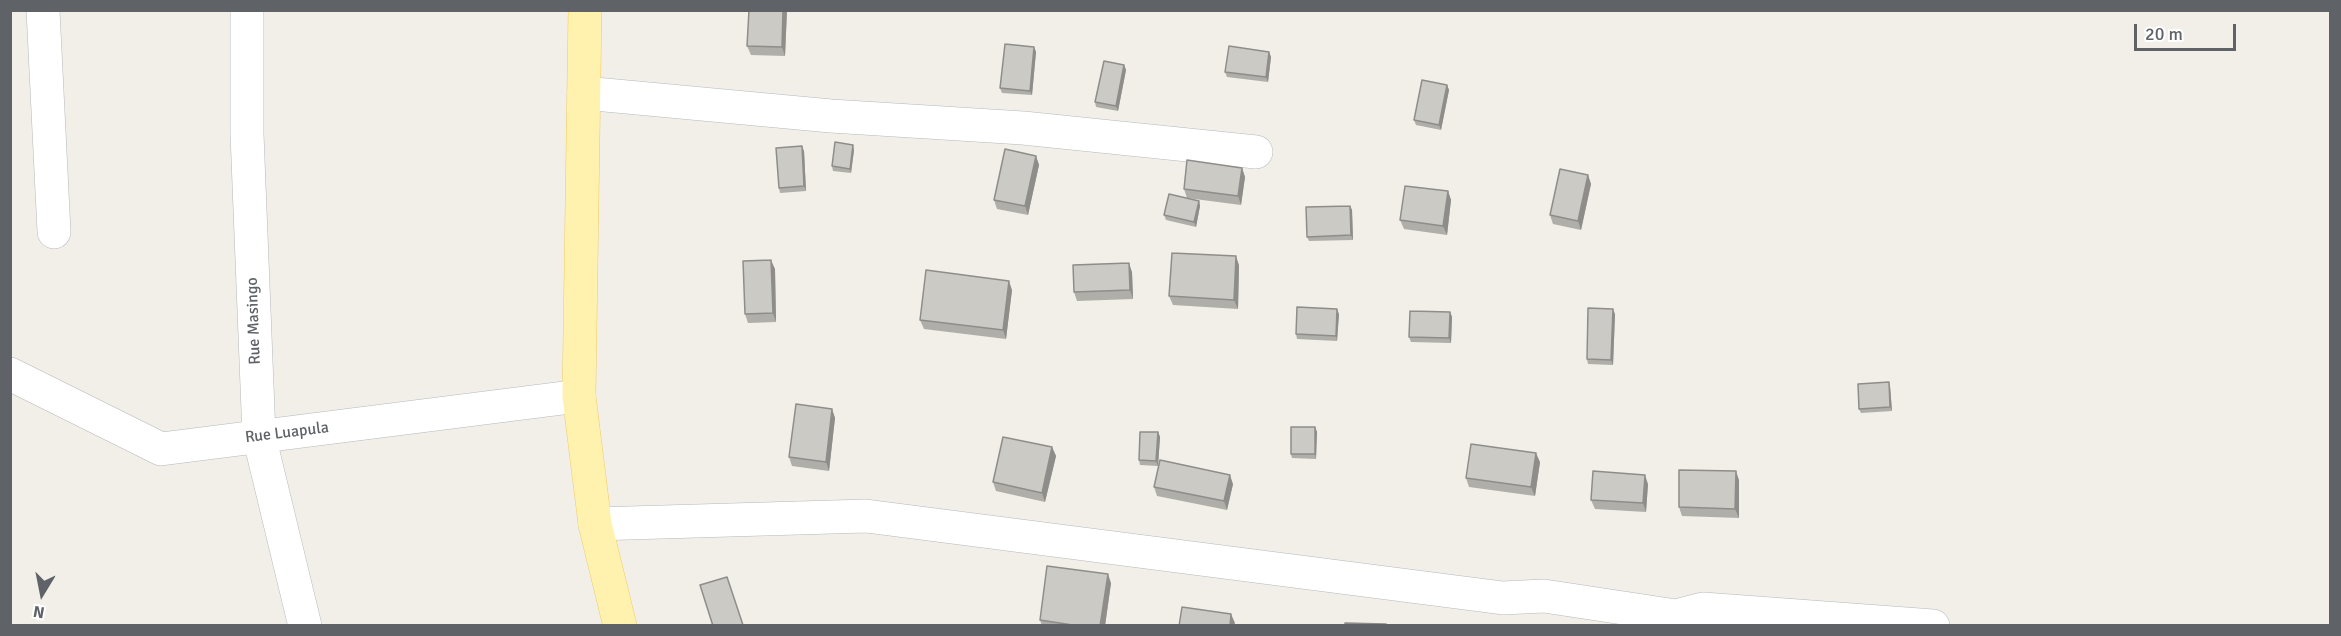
<!DOCTYPE html>
<style>
body{margin:0}
#map{position:relative;width:2341px;height:636px;overflow:hidden;background:#f1efe8;font-family:Signika,sans-serif}
canvas{display:block}
.frame{position:absolute;inset:0;border:12px solid #5f6368;pointer-events:none}
.north{position:absolute;left:12px;top:564px;width:60px;height:60px;-webkit-text-stroke:4px #fff;paint-order:stroke;rotate:190deg;font-size:16px;font-weight:700;line-height:24px;text-align:center;color:#5f6368}
.north::after{content:'';display:block;margin:auto;width:21px;height:27px;background:#5f6368;clip-path:polygon(50% 0,100% 100%,50% 72%,0 100%)}
.scale{position:absolute;left:2134px;top:24px;width:102px;height:27px;box-sizing:border-box;border:3px solid #5f6368;border-top:0;padding-left:8px;font-size:18px;line-height:21px;white-space:nowrap;color:#5f6368;-webkit-text-stroke:4px #fff;paint-order:stroke}
</style>
<div id="map">
<canvas width="2341" height="636"></canvas>
<div class="frame"></div>
<div class="north">N</div>
<div class="scale">20 m</div>
</div>
<script>
const context = document.querySelector('canvas').getContext('2d');
context.lineJoin = 'round';
function toPath(rows) {
  const path = new Path2D();
  for (const r of rows) {
    path.moveTo(r[0], r[1]);
    for (let i = 2; i < r.length; i += 2) path.lineTo(r[i], r[i + 1]);
  }
  return path;
}
function stroke(path, color, width, dash) {
  context.strokeStyle = color;
  context.lineWidth = width;
  context.lineCap = dash ? 'butt' : 'round';
  context.setLineDash(dash || []);
  context.stroke(path);
}
function fill(path, color) {
  context.fillStyle = color;
  context.fill(path, 'evenodd');
}
function drawText(font, color, halo, rows, align = 'center') {
  context.font = font + ' Signika,sans-serif';
  context.lineWidth = 4.5;
  context.setLineDash([]);
  context.textBaseline = 'middle';
  context.strokeStyle = halo;
  context.fillStyle = color;
  for (const [text, x, y, turn = 0] of rows) {
    context.save();
    context.translate(x, y);
    context.rotate((+turn || 0) * Math.PI / 180);
    context.textAlign = isNaN(turn) ? turn : align;
    if (halo) context.strokeText(text, 0, 0);
    context.fillText(text, 0, 0);
    context.restore();
  }
}
const minor = toPath([
 [43,10,54,232],
 [247,10,247,134,259,436,305,626],
 [584,93,831,116,1023,128,1256,152],
 [10,374,161,449,579,396],
 [595,524,866,516,1503,598,1544,596,1676,616,1703,609,1933,626]
]);
const major = toPath([
 [585,10,579,396,595,524,620,626]
]);
stroke(minor, '#b5b8bc', 34);
stroke(major, '#f2c960', 34);
stroke(minor, '#fff', 33);
stroke(major, '#fff2af', 33);
fill(toPath([
 [749,10,787,10,785,56,751,55,747,46],
 [1034,47,1036,52,1032,95,1002,93,1000,88],
 [1269,52,1271,57,1268,82,1227,77,1225,72],
 [1124,65,1126,70,1118,111,1096,107,1095,102],
 [1447,85,1449,90,1441,130,1416,125,1414,120],
 [854,150,851,173,833,171,832,166],
 [804,151,806,191,780,193,779,188],
 [1036,156,1039,165,1028,215,997,209,994,200],
 [1242,168,1245,177,1241,205,1187,198,1184,189],
 [1588,175,1591,184,1581,230,1553,224,1550,215],
 [1448,191,1451,200,1447,235,1404,229,1400,220],
 [1199,201,1200,206,1196,227,1166,220,1164,215],
 [1350,206,1352,210,1353,240,1309,241,1307,237],
 [1239,265,1238,309,1173,305,1169,296],
 [775,269,776,322,748,323,745,314],
 [1132,272,1133,299,1077,301,1074,292],
 [1012,290,1006,339,924,329,920,320],
 [1450,312,1452,317,1451,343,1411,342,1409,337],
 [1339,314,1337,341,1297,339,1296,334],
 [1615,314,1613,365,1588,364,1587,359],
 [1890,386,1892,411,1861,413,1859,409],
 [832,409,835,418,829,471,792,466,789,457],
 [1315,427,1317,432,1316,459,1292,458,1291,454],
 [1158,432,1160,437,1158,466,1140,465,1139,460],
 [1052,447,1056,456,1045,502,996,491,993,482],
 [1540,462,1535,496,1469,487,1466,478],
 [1739,480,1739,518,1682,516,1679,507],
 [1233,484,1227,510,1157,496,1154,487],
 [1648,484,1646,512,1595,509,1591,500],
 [1111,583,1105,626,1042,626,1040,620]
]), '#afaea9');
fill(toPath([
 [783,10,787,10,785,56,782,47],
 [1034,47,1036,52,1032,95,1030,91],
 [1269,52,1271,57,1268,82,1266,77],
 [1124,65,1126,70,1118,111,1116,106],
 [1447,85,1449,90,1441,130,1439,125],
 [853,145,854,150,851,173,850,169],
 [802,146,804,151,806,191,804,186],
 [1036,156,1039,165,1028,215,1025,206],
 [1242,168,1245,177,1241,205,1238,196],
 [1588,175,1591,184,1581,230,1578,221],
 [1448,191,1451,200,1447,235,1443,226],
 [1199,201,1200,206,1196,227,1194,222],
 [1350,206,1352,210,1353,240,1351,235],
 [1236,256,1239,265,1238,309,1234,300],
 [771,260,775,269,776,322,773,313],
 [1129,263,1132,272,1133,299,1130,290],
 [1009,281,1012,290,1006,339,1003,330],
 [1337,309,1339,314,1337,341,1336,336],
 [1613,309,1615,314,1613,365,1611,360],
 [1450,312,1452,317,1451,343,1449,338],
 [1889,382,1890,386,1892,411,1890,407],
 [832,409,835,418,829,471,826,462],
 [1315,427,1317,432,1316,459,1315,454],
 [1158,432,1160,437,1158,466,1156,461],
 [1052,447,1056,456,1045,502,1042,493],
 [1536,453,1540,462,1535,496,1531,487],
 [1736,471,1739,480,1739,518,1735,509],
 [1230,475,1233,484,1227,510,1224,501],
 [1645,475,1648,484,1646,512,1643,503],
 [1108,574,1111,583,1105,626,1100,626],
 [1231,614,1235,623,1234,626,1230,626]
]), '#8f8d8a');
const building = toPath([
 [749,10,783,10,782,47,747,46,749,10],
 [1005,44,1034,47,1030,91,1000,88,1005,44],
 [1229,46,1269,52,1266,77,1225,72,1229,46],
 [1104,61,1124,65,1116,106,1095,102,1104,61],
 [1422,80,1447,85,1439,125,1414,120,1422,80],
 [835,142,853,145,850,169,832,166,835,142],
 [802,146,804,186,779,188,776,148,802,146],
 [1005,149,1036,156,1025,206,994,200,1005,149],
 [1187,160,1242,168,1238,196,1184,189,1187,160],
 [1560,169,1588,175,1578,221,1550,215,1560,169],
 [1405,186,1448,191,1443,226,1400,220,1405,186],
 [1169,194,1199,201,1194,222,1164,215,1169,194],
 [1350,206,1351,235,1307,237,1306,207,1350,206],
 [1172,253,1236,256,1234,300,1169,296,1172,253],
 [771,260,773,313,745,314,743,261,771,260],
 [1129,263,1130,290,1074,292,1073,265,1129,263],
 [926,270,1009,281,1003,330,920,320,926,270],
 [1297,307,1337,309,1336,336,1296,334,1297,307],
 [1588,308,1613,309,1611,360,1587,359,1588,308],
 [1410,311,1450,312,1449,338,1409,337,1410,311],
 [1889,382,1890,407,1859,409,1858,384,1889,382],
 [796,404,832,409,826,462,789,457,796,404],
 [1291,427,1315,427,1315,454,1291,454,1291,427],
 [1140,432,1158,432,1156,461,1139,460,1140,432],
 [1003,437,1052,447,1042,493,993,482,1003,437],
 [1471,444,1536,453,1531,487,1466,478,1471,444],
 [1160,460,1230,475,1224,501,1154,487,1160,460],
 [1679,470,1736,471,1735,509,1679,507,1679,470],
 [1593,471,1645,475,1643,503,1591,500,1593,471],
 [1047,566,1108,574,1100,626,1079,626,1040,620,1047,566],
 [727,577,743,625,742,626,713,626,700,585,727,577],
 [1182,607,1231,614,1230,626,1179,626,1182,607],
 [1345,623,1386,624,1386,626,1345,626,1345,623]
]);
fill(building, '#cccac5');
stroke(building, '#8f8d8a', 1.5);
drawText('16px', '#5f6368', '#fff', [
 ["Rue Masingo",254,321,-92],
 ["Rue Luapula",287,433,-7]
]);
</script>
